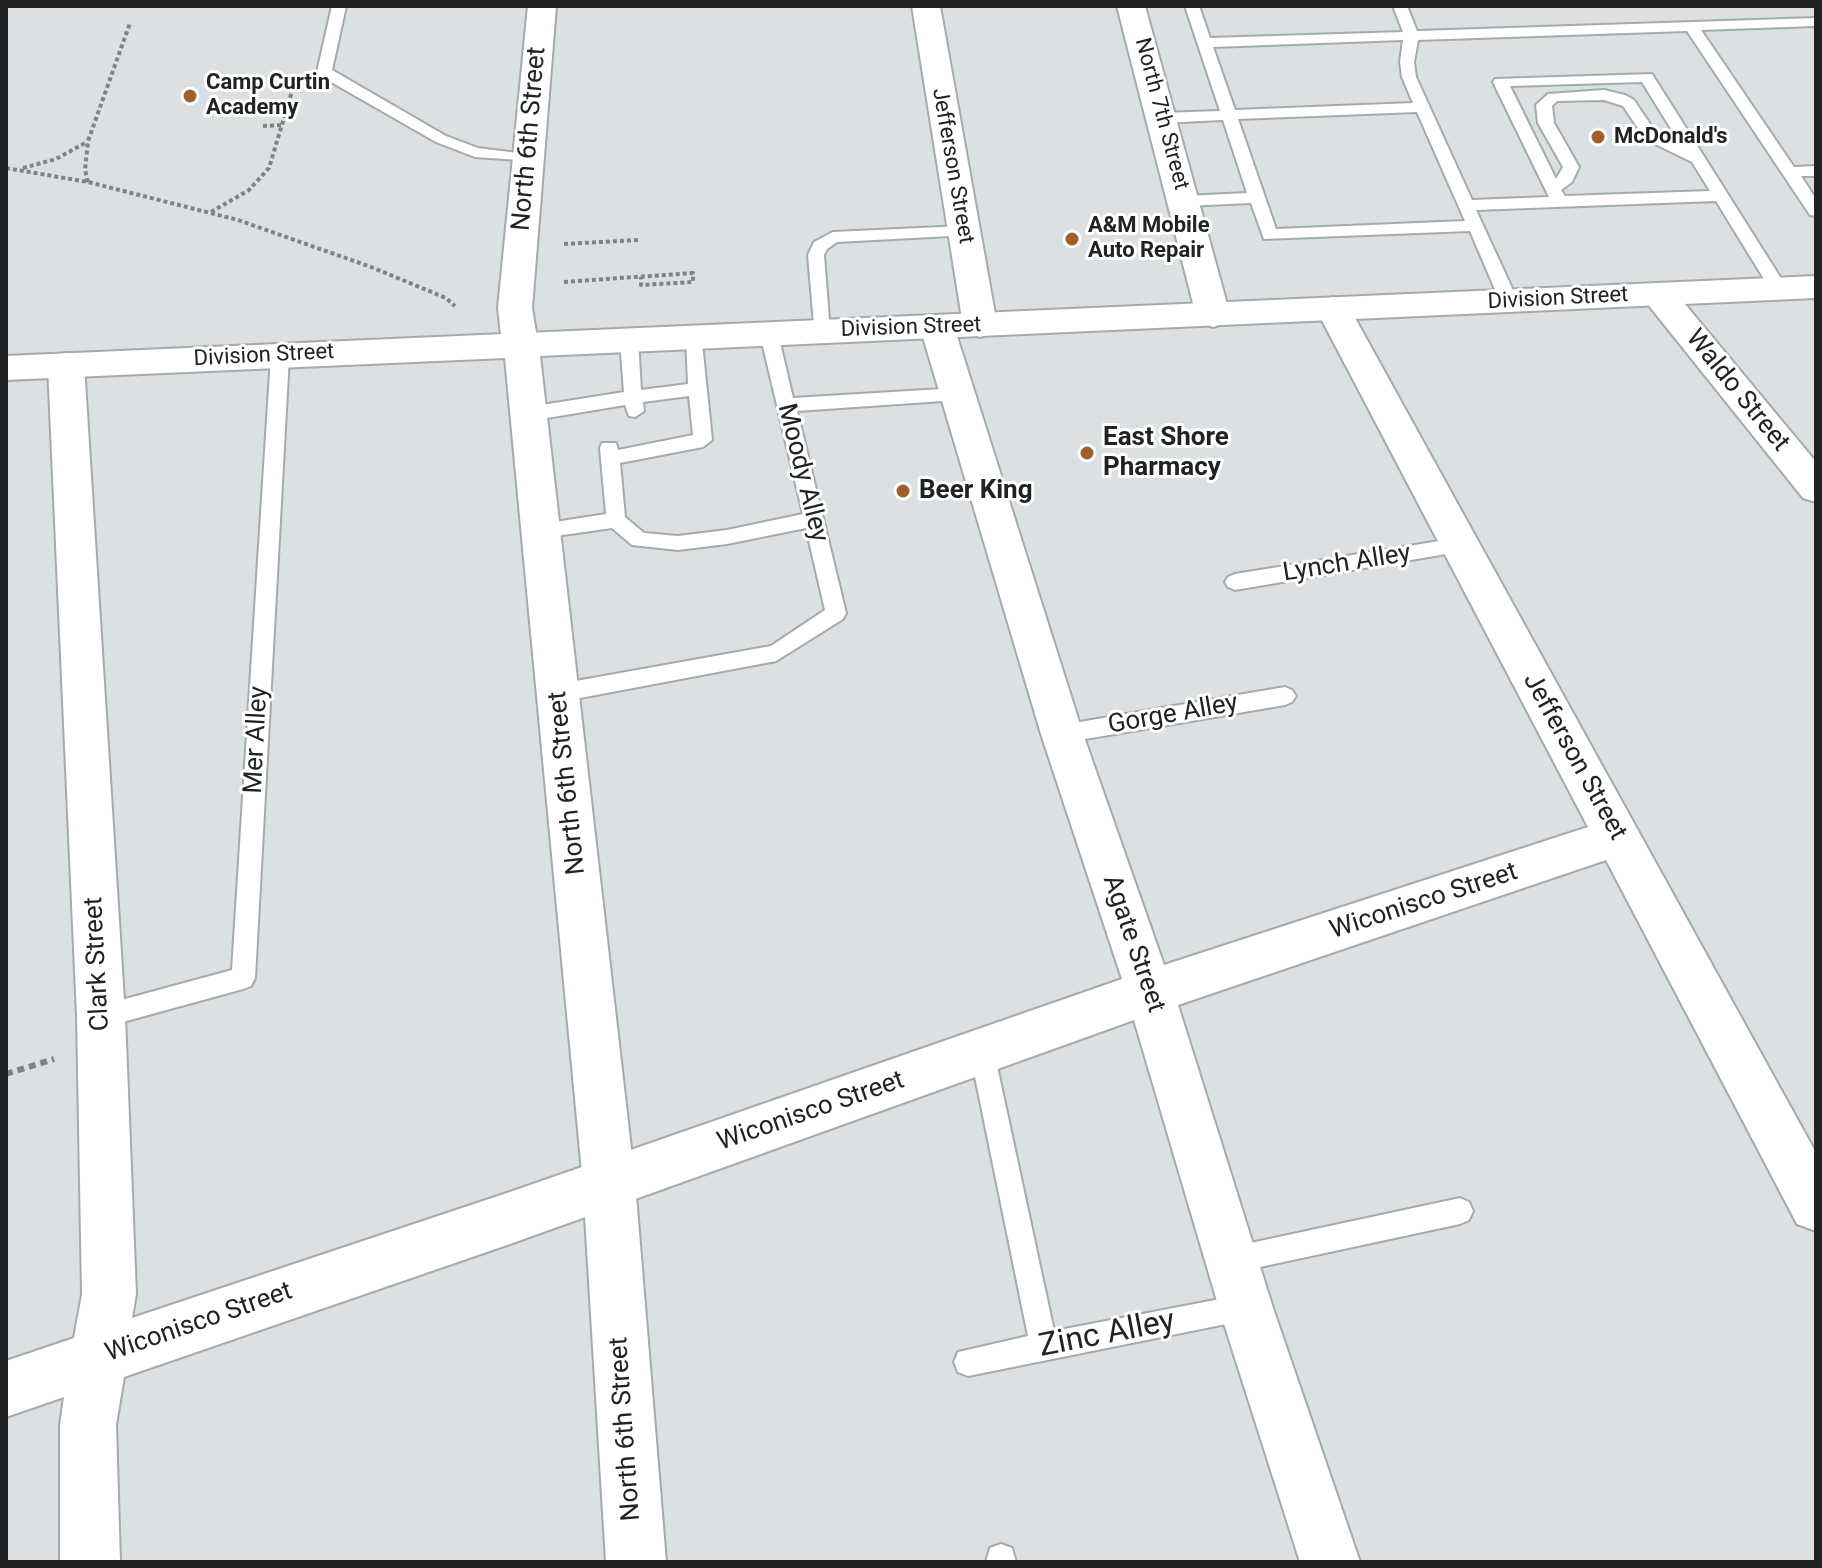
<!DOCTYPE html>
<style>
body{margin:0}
#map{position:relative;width:1822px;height:1568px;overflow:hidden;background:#dbe1e3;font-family:Roboto,sans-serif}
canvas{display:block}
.frame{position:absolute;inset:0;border:8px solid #202223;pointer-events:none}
</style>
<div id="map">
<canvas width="1822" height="1568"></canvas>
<div class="frame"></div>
</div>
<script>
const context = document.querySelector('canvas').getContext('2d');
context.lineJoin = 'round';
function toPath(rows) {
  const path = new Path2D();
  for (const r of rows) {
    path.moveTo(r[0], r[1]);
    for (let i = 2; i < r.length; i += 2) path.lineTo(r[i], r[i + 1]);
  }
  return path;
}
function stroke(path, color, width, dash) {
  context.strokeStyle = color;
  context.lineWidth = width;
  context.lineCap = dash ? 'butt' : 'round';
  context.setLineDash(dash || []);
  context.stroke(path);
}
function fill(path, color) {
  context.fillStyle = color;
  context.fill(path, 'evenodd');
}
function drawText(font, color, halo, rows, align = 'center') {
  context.font = font + ' Roboto,sans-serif';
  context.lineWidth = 6;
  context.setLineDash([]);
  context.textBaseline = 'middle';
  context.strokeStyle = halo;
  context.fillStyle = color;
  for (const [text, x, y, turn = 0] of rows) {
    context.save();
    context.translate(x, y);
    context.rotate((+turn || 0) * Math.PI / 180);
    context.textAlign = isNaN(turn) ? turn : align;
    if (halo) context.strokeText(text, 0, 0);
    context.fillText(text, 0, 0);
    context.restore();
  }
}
const service = toPath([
 [332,6,346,6,332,70,446,136,478,148,533,155,533,161,475,157,436,142,319,75,317,72,332,6],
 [1185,6,1199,6,1210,38,1403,32,1393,6,1407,6,1417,31,1816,18,1816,26,1701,30,1794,167,1816,166,1816,176,1801,176,1816,199,1816,216,1810,215,1687,31,1418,40,1414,62,1416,77,1472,200,1549,197,1493,82,1495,79,1652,74,1787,288,1784,292,1772,292,1716,201,1476,210,1518,301,1509,307,1500,301,1470,231,1264,239,1251,203,1185,206,1177,201,1185,196,1247,193,1223,120,1160,123,1152,118,1160,113,1220,111,1185,6],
 [1403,40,1400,62,1402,77,1413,103,1235,110,1213,47,1403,40],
 [1642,82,1681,145,1656,133,1634,100,1625,95,1604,90,1548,94,1536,105,1538,123,1563,167,1556,179,1510,86,1642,82],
 [1604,100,1623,106,1645,139,1692,162,1710,191,1565,196,1561,190,1572,182,1579,167,1554,123,1552,106,1557,101,1604,100],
 [1417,112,1465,221,1276,229,1238,119,1417,112],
 [963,226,969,227,971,231,969,235,837,242,827,249,824,255,830,332,827,336,815,336,808,255,814,242,833,232,963,226],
 [769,328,778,334,793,398,958,388,967,394,958,400,797,411,846,613,843,619,776,661,559,702,552,699,548,693,552,687,559,684,771,646,825,610,806,528,727,544,678,550,632,545,612,528,542,538,535,536,532,531,535,526,542,524,606,514,600,448,602,443,616,443,618,450,693,435,689,396,643,402,644,411,635,417,629,416,625,405,529,421,523,419,520,414,529,407,624,392,620,340,629,334,638,340,641,390,688,384,686,337,689,333,701,333,712,440,703,447,620,463,625,517,644,533,678,536,727,530,803,514,760,334,769,328],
 [280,350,289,356,255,978,251,986,243,989,101,1028,92,1024,89,1016,92,1008,232,970,271,356,280,350],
 [1458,538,1465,540,1468,545,1465,550,1458,552,1235,590,1228,587,1225,582,1228,577,1235,574,1458,538],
 [1285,687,1292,690,1296,696,1292,702,1285,705,1062,743,1054,740,1051,734,1054,728,1062,725,1285,687],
 [982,1040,991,1044,994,1052,1054,1331,1246,1294,1256,1298,1260,1308,1256,1318,968,1376,958,1372,954,1362,958,1352,1028,1336,970,1052,973,1044,982,1040],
 [1460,1198,1469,1202,1473,1211,1469,1220,1460,1224,1232,1273,1223,1269,1219,1260,1223,1251,1232,1247,1460,1198],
 [1001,1544,1012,1548,1016,1562,986,1562,990,1548,1001,1544]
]);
const minor = toPath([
 [912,6,940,6,997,325,992,333,980,337,968,333,963,325,912,6],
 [1117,6,1145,6,1230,315,1225,323,1213,327,1201,323,1196,315,1117,6],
 [1658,283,1670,286,1816,462,1816,502,1803,498,1646,302,1641,294,1646,286,1658,283],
 [1333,297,1345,301,1350,309,1816,1153,1816,1231,1797,1224,1606,860,1178,1005,1273,1308,1360,1562,1300,1562,1219,1308,1134,1020,510,1244,124,1377,116,1425,120,1562,60,1562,60,1425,64,1397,6,1417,6,1361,74,1338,82,1294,77,1016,48,365,53,356,66,353,79,356,84,365,125,1016,136,1294,132,1318,510,1192,1122,979,1041,734,920,327,925,319,937,315,949,319,954,327,1083,734,1164,965,1588,827,1316,309,1321,301,1333,297]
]);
const tertiary = toPath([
 [528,6,556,6,532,308,538,344,532,353,520,356,508,353,502,344,498,308,528,6]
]);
const secondary = toPath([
 [1816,276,1816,298,540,356,635,1183,666,1562,606,1562,583,1183,505,358,6,380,6,356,1816,276]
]);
stroke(service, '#a5aaac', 4);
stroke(minor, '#a5aaac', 4);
stroke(tertiary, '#a5aaac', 4);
stroke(secondary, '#a5aaac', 4);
stroke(toPath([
 [263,126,283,125],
 [6,168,88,182,238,220,371,267,446,298,455,306],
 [23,168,56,159,87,142],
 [88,182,85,170,88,141,130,23],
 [211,212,249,190,269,168,295,81],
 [564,244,638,240],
 [564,282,693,273,693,282,641,285,641,277]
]), '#7f8384', 4, [4, 3]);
stroke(toPath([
 [6,1074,54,1059]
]), '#7f8384', 6, [7, 5]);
fill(service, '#fff');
fill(minor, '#fff');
fill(tertiary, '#fff');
fill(secondary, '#fff');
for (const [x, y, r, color] of [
 [190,96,8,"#a05e2c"],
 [1598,137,8,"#a05e2c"],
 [1072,239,8,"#a05e2c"],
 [1087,453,8,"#a05e2c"],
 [903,491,8,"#a05e2c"]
]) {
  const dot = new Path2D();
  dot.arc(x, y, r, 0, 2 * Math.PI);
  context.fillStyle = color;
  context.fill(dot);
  stroke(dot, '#fff', 3);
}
drawText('bold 22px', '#202223', '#fff', [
 ["Camp Curtin",206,83],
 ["Academy",206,108],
 ["McDonald's",1614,137],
 ["A&M Mobile",1088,226],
 ["Auto Repair",1088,251]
], 'left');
drawText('22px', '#202223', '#fff', [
 ["North 7th Street",1161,114,75],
 ["Jefferson Street",952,166,80],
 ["Division Street",1558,299,-3],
 ["Division Street",911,328,-2],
 ["Division Street",264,356,-3]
]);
drawText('26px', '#202223', '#fff', [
 ["North 6th Street",530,139,-85],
 ["Waldo Street",1737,391,51],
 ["Moody Alley",802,473,76],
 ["Lynch Alley",1347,564,-9],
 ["Gorge Alley",1173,715,-10],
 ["Mer Alley",257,740,-87],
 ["Jefferson Street",1574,757,61],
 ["North 6th Street",568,783,-96],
 ["Wiconisco Street",1424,902,-18],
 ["Agate Street",1133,944,71],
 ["Clark Street",98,964,-93],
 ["Wiconisco Street",811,1112,-19],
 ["Wiconisco Street",199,1323,-19],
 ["North 6th Street",626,1429,-94]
]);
drawText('bold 26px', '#202223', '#fff', [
 ["East Shore",1103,438],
 ["Pharmacy",1103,468],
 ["Beer King",919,491]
], 'left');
drawText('32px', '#202223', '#fff', [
 ["Zinc Alley",1107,1335,-11]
]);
</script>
